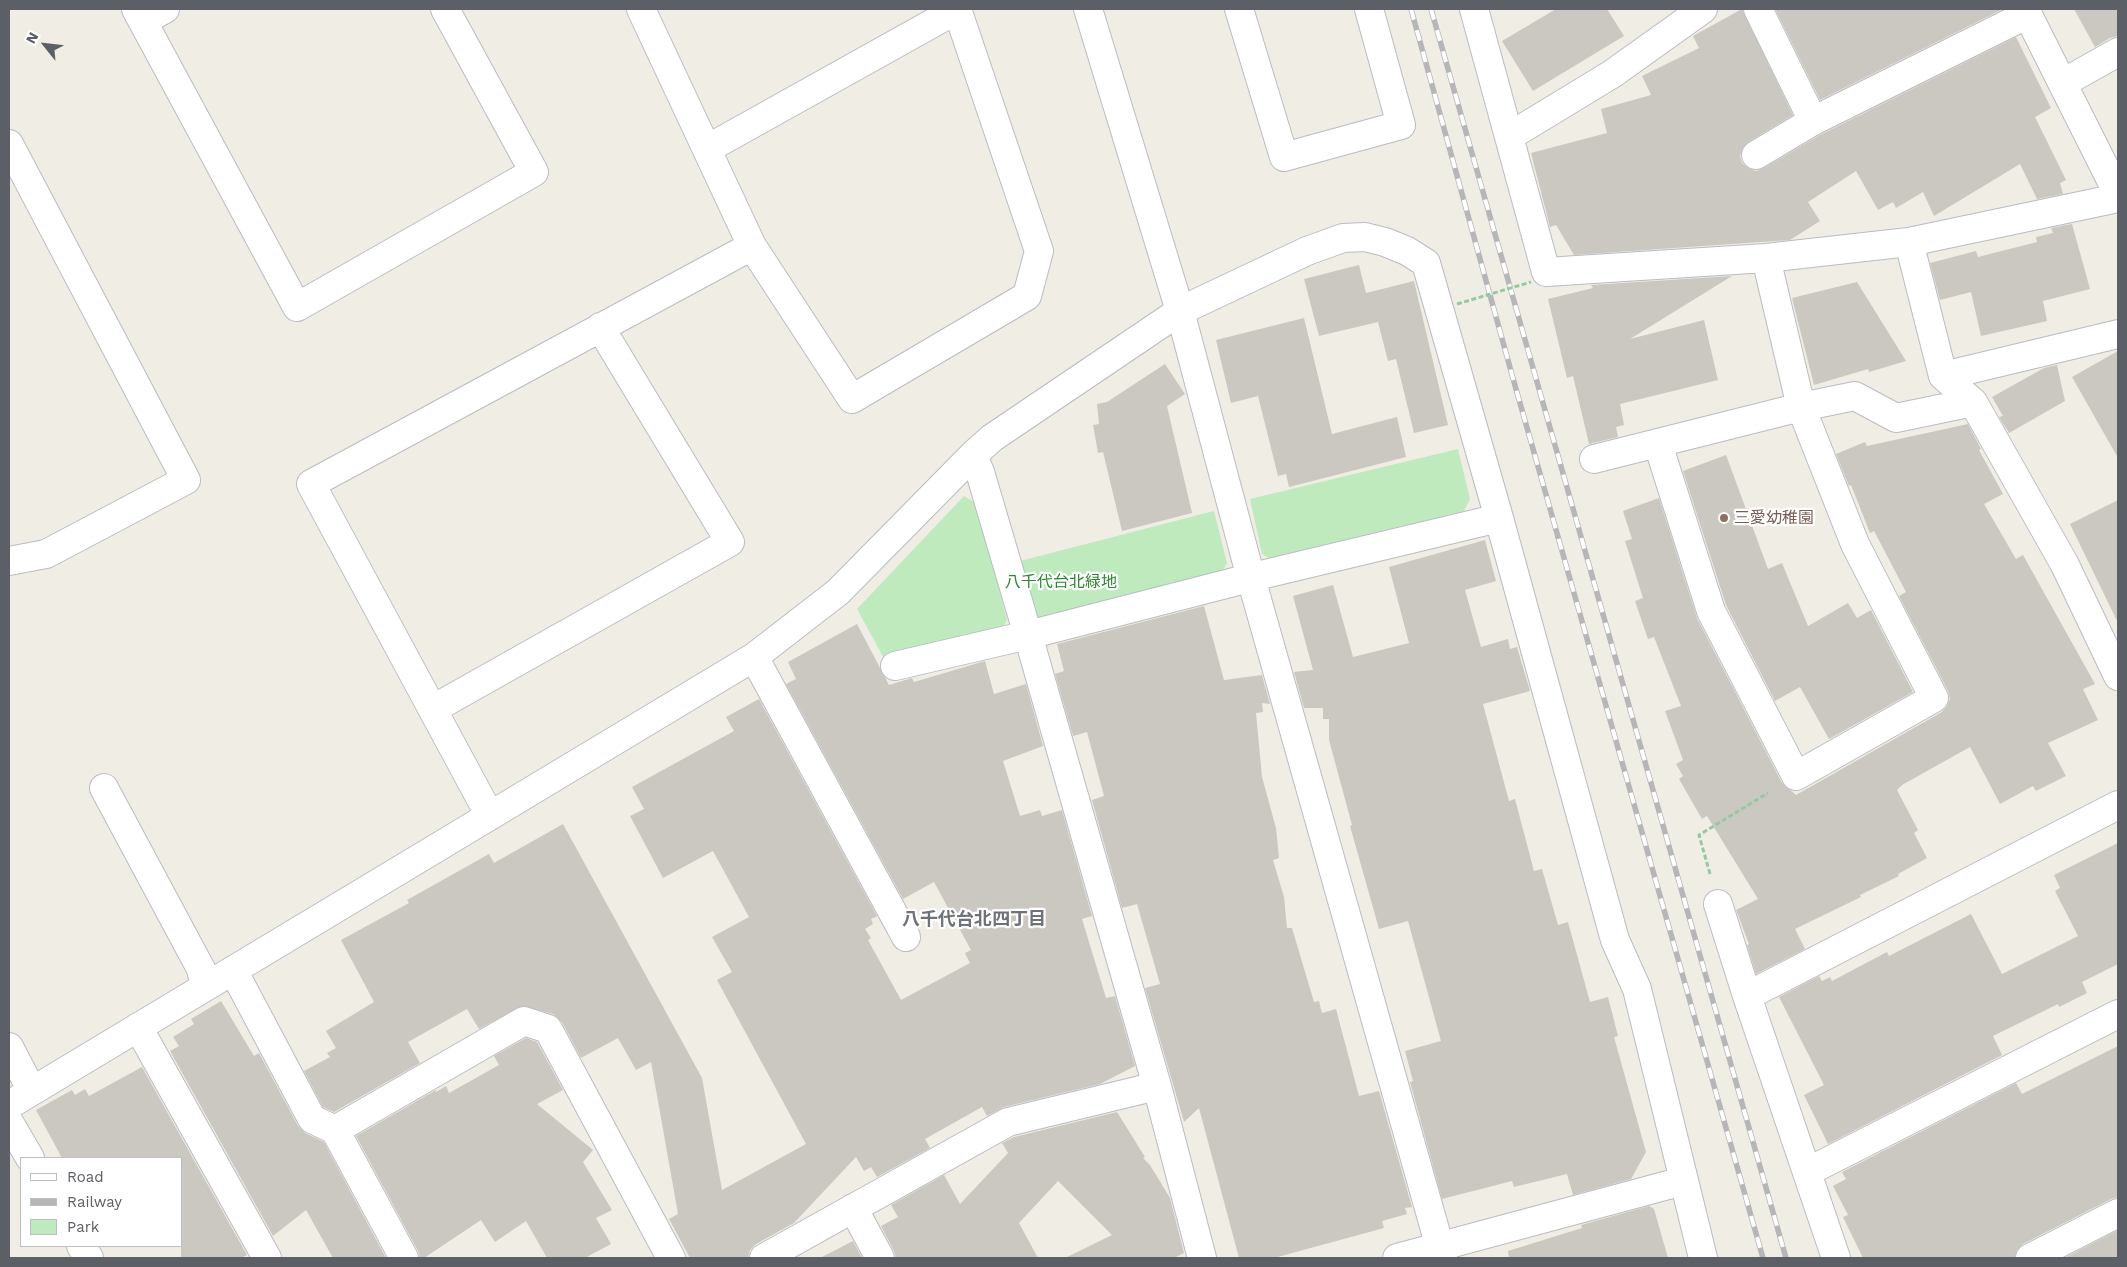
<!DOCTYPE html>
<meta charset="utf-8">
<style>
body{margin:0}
#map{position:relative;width:2127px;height:1267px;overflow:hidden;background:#f0ede4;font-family:"Work Sans",sans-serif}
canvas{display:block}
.frame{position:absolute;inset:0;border:10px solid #5c6066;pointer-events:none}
.legend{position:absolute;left:20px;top:1157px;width:162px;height:90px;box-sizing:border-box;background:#fff;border:1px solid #bebfc2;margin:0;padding:6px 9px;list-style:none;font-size:15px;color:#5c6066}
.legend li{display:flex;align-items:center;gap:10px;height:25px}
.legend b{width:25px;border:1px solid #bebfc2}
.north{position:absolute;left:20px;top:20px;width:50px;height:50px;-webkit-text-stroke:4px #fff;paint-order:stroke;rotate:299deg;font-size:14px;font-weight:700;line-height:20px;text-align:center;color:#5c6066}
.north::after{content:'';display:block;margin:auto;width:18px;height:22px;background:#5c6066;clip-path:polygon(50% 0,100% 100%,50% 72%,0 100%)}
</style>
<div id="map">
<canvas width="2127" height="1267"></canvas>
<div class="frame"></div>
<ul class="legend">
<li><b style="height:6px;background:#fff"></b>Road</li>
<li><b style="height:6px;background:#b5b6b7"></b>Railway</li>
<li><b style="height:14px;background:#beeabe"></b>Park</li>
</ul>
<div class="north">N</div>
</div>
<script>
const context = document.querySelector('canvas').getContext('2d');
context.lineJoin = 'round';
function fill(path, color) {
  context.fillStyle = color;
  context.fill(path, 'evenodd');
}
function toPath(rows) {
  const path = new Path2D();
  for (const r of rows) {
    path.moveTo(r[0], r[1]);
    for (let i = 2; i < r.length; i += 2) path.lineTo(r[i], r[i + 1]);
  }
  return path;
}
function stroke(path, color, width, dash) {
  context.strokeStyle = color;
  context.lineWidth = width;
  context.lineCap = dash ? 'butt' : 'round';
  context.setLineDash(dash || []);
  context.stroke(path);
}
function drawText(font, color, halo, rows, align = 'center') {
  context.font = font + ' "Work Sans","Noto Sans JP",sans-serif';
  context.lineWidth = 4.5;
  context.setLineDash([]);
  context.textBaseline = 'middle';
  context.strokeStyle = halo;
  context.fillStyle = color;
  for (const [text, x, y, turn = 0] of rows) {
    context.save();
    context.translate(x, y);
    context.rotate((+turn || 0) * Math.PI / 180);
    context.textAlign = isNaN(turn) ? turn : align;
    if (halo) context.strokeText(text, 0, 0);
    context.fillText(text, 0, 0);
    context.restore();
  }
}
fill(toPath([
 [1458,449,1470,499,1464,511,1269,558,1262,554,1250,499],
 [964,496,977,504,1007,620,1002,629,885,660,857,609],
 [1214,511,1227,563,1222,572,1039,620,1033,617,1020,561]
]), '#beeabe');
fill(toPath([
 [1556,9,1607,9,1624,36,1533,91,1502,41],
 [1742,9,1793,115,1748,142,1743,147,1740,156,1742,163,1748,168,1756,171,1764,168,1820,135,2016,37,2051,108,2035,117,2066,180,2060,183,2063,194,2037,199,2020,164,1934,216,1923,192,1896,208,1893,202,1878,210,1856,171,1808,202,1820,221,1790,240,1574,255,1556,225,1550,227,1531,153,1607,133,1601,109,1651,95,1642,76,1699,48,1693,36],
 [1775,9,2003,9,1820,100],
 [2074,9,2118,9,2118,36,2110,38,2095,47],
 [2072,224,2090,289,2043,301,2047,321,1981,336,1971,292,1940,300,1930,263,1976,251,1978,257,2037,242,2036,237,2053,233,2051,228],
 [1359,265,1366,293,1414,281,1448,425,1414,433,1396,359,1388,361,1378,322,1319,336,1304,279],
 [1732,276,1630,339,1704,320,1718,380,1620,404,1624,425,1616,427,1618,437,1589,444,1573,376,1567,378,1548,299,1593,288,1591,285],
 [1857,282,1906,361,1869,372,1868,369,1814,385,1792,298],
 [1304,318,1332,434,1397,417,1406,457,1289,487,1286,474,1278,476,1258,396,1231,403,1216,340],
 [2118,351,2118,458,2072,377],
 [1165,364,1185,394,1167,406,1192,513,1122,531,1103,452,1098,453,1093,425,1099,424,1097,404,1107,402],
 [2057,365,2065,401,2009,433,1999,417,2003,416,1992,397,2044,368],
 [1968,424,1981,449,1979,450,2003,494,1984,504,2016,559,2023,555,2095,684,2083,689,2098,720,2048,743,2066,776,2036,791,2033,786,2000,804,1970,747,1902,785,1897,790,1918,830,1914,833,1927,858,1898,874,1899,876,1860,895,1861,897,1795,929,1805,949,1756,974,1747,945,1749,944,1736,910,1758,899,1707,816,1702,819,1679,779,1683,776,1676,764,1683,760,1665,711,1681,706,1654,637,1648,639,1635,601,1643,598,1625,541,1632,539,1623,511,1659,498,1697,618,1782,783,1796,795,1942,712,1947,706,1950,699,1948,691,1899,596,1906,592,1874,531,1870,533,1851,485,1849,486,1836,454,1865,442,1867,446],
 [1726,455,1768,569,1782,563,1808,626,1848,603,1857,618,1871,610,1913,692,1829,739,1800,687,1775,701,1726,605,1683,471],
 [2118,500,2118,623,2070,524],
 [1485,540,1496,581,1465,590,1481,647,1508,639,1510,649,1517,647,1530,691,1483,704,1509,801,1515,799,1534,871,1542,869,1558,925,1568,922,1590,1002,1608,997,1618,1036,1614,1037,1646,1152,1631,1179,1573,1195,1567,1174,1514,1187,1512,1181,1442,1199,1410,1082,1413,1081,1405,1051,1441,1041,1408,921,1379,929,1350,826,1352,825,1329,740,1329,719,1323,719,1323,708,1304,708,1294,672,1313,670,1293,596,1333,585,1353,657,1409,643,1389,567],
 [1204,606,1224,680,1262,675,1270,704,1262,703,1263,712,1256,713,1262,777,1276,828,1279,858,1273,860,1284,897,1287,928,1292,928,1314,1002,1319,1001,1322,1013,1336,1009,1359,1096,1379,1091,1412,1207,1405,1208,1407,1214,1382,1221,1384,1228,1274,1258,1239,1258,1199,1108,1184,1122,1145,988,1160,984,1137,904,1122,908,1092,800,1104,796,1087,732,1073,736,1055,674,1064,671,1057,644],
 [857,624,889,685,912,678,914,682,985,661,994,694,1026,684,1043,746,1003,761,1020,816,1040,810,1042,816,1062,810,1092,916,1082,919,1106,998,1115,996,1135,1066,1100,1084,1004,1107,987,1116,982,1107,925,1139,930,1148,877,1177,871,1167,864,1171,856,1157,794,1223,756,1244,750,1250,748,1258,690,1258,669,1219,678,1214,651,1062,636,1070,618,1038,581,1058,562,1022,553,1014,522,1006,479,1029,467,1009,408,1042,420,1063,334,1112,323,1107,304,1071,330,1057,327,1053,336,1048,326,1031,374,1002,341,940,409,903,407,900,489,854,494,863,563,824,702,1078,722,1190,806,1144,717,980,732,972,712,937,749,917,713,851,663,878,630,816,644,809,632,787,734,731,726,717,759,699,877,916,871,919,873,924,865,929,871,938,868,940,901,1000,970,963,965,953,971,950,934,882,903,899,786,684,796,679,788,662],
 [2118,843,2118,964,2082,982,2087,993,2059,1007,2058,1004,1993,1036,2002,1055,1828,1144,1804,1095,1824,1085,1779,997,1819,976,1822,981,1830,977,1832,981,1887,952,1889,956,1971,914,2002,974,2078,936,2055,891,2060,888,2054,875],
 [221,1001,254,1056,259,1053,298,1126,305,1133,324,1142,386,1258,333,1258,306,1210,273,1236,170,1051,179,1046,173,1037,194,1024,191,1019],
 [526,1038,537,1042,563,1090,537,1104,593,1150,583,1162,612,1210,596,1218,611,1244,585,1258,547,1258,526,1221,495,1242,481,1220,424,1258,420,1258,418,1251,356,1136,436,1090,436,1092,446,1086,449,1093,499,1065,494,1056],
 [2118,1046,2118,1197,2111,1199,2023,1244,2017,1250,2015,1258,1863,1258,1843,1217,1848,1215,1833,1186,1846,1179,1842,1172,2016,1083,2022,1094],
 [142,1067,247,1255,241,1258,181,1258,181,1158,62,1158,36,1110,72,1090,75,1095,85,1089,89,1096],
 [1117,1112,1145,1157,1143,1158,1150,1165,1170,1198,1184,1253,1174,1258,1065,1258,1112,1235,1058,1181,1019,1223,1038,1258,896,1258,894,1251,881,1226,898,1217,891,1205,944,1175,960,1204,1008,1153,1002,1143,1014,1137],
 [1649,1206,1654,1209,1668,1258,1509,1258,1508,1251,1582,1228,1581,1225],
 [2118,1230,2118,1258,2064,1258],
 [853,1241,862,1258,820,1258]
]), '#cbc8c1');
const minor = toPath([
 [136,9,297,307,534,172,445,9],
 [641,9,752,246,852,399,1027,296,1039,251,957,9],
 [1088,9,1180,311,1251,578,1443,1258],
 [1239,9,1284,157,1401,125,1369,9],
 [1474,9,1546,272,1766,258,1909,242,2118,198],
 [1758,9,1813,121],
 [2025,9,2118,194],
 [143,21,165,9],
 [2063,83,2118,52],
 [1510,136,1612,74,1703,9],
 [9,144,186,480,46,554,9,561],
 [707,149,958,9],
 [1756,155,1813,121,2028,14],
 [1909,242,1943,376,1973,402,2065,565,2118,676],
 [1943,376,2118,334],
 [1658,444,1711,611,1796,776,1934,698,1855,544,1801,407,1766,258],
 [973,455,980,472,1028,635,1157,1086,1202,1258],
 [1594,459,1801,407,1855,396,1896,418,1973,402],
 [754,657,906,937],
 [895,666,1028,635,1265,574,1499,518],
 [433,709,730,542,600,327],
 [104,788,201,969,205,987],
 [490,816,311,484,752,246],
 [1718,904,1747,996,1836,1258],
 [233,970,312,1119,335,1130,404,1258],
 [1747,996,2118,805],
 [138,1027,267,1258],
 [9,1047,32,1091],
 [9,1105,754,657,838,592,973,455,992,438,1180,311,1307,251,1343,238,1365,237,1385,242,1407,251,1426,263,1499,518,1615,940,1637,989,1703,1258],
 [9,1122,30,1158],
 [335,1130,524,1021,548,1029,671,1258],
 [1807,1172,2118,1014],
 [853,1208,880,1258],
 [81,1246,89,1258],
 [764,1258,1008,1122,1157,1086],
 [1397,1258,1683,1181],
 [2030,1258,2118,1213]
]);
stroke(minor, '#b9bcc1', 30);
stroke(toPath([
 [1710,874,1699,835,1768,793]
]), '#95c9a4', 3, [5, 2.5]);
stroke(minor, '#fff', 28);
const rail = toPath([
 [1411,9,1514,382,1763,1258],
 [1431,9,1786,1258]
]);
stroke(rail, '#b5b6b7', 5.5);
stroke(rail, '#fff', 4, [11]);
stroke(toPath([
 [1457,304,1531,282]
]), '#95c9a4', 3, [5, 2.5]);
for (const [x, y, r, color] of [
 [1724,518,5,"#8d6e63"]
]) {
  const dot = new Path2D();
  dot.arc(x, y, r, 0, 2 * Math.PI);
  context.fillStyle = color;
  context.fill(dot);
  stroke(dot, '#fff', 2);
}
drawText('16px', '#785e54', '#fff', [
 ["三愛幼稚園",1734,518]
], 'left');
drawText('16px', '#2c8530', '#fff', [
 ["八千代台北緑地",1061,582]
]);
drawText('bold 18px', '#6d7278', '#fff', [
 ["八千代台北四丁目",974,920]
]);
</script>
